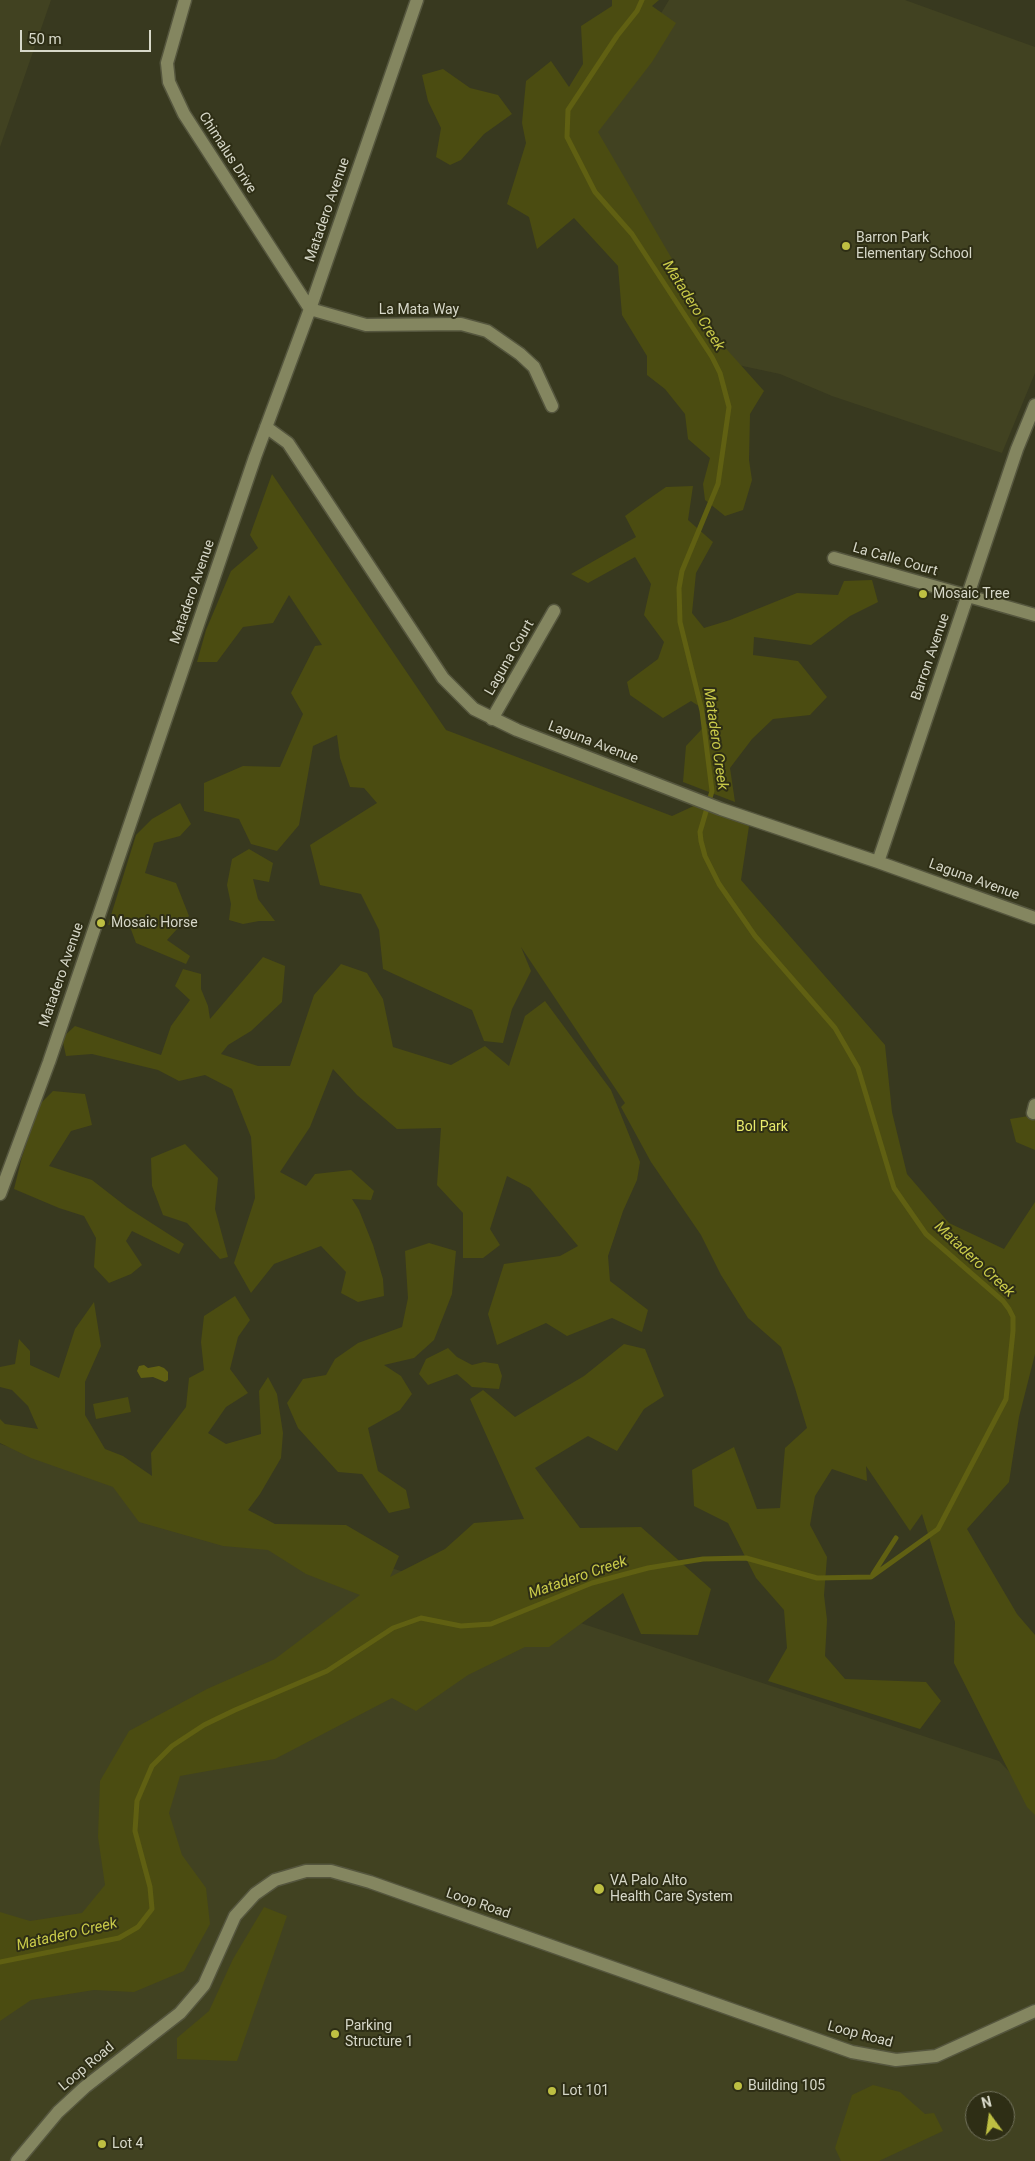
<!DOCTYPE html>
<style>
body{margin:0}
#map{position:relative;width:1035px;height:2161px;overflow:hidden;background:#38391f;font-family:Roboto,sans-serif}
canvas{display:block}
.north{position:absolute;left:965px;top:2091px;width:50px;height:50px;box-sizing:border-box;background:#2e2e15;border:1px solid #72725d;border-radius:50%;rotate:346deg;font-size:14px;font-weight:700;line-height:20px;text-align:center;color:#d7d8c9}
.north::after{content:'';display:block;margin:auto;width:18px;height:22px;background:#bebf42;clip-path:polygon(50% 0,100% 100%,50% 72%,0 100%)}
.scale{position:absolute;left:20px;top:30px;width:131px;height:22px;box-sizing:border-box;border:2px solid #d7d8c9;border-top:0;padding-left:6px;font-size:15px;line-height:18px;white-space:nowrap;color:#d7d8c9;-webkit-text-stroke:4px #2e2e15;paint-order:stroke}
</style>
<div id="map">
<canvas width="1035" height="2161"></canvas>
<div class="north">N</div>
<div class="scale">50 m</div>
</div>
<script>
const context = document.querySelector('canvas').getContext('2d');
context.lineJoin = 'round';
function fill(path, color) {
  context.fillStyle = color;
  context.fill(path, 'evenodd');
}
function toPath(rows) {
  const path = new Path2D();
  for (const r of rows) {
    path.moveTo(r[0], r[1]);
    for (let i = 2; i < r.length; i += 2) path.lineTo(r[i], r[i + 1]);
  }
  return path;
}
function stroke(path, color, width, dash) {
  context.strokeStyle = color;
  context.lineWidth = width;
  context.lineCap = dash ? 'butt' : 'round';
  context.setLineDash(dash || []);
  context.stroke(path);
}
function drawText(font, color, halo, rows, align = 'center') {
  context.font = font + ' Roboto,sans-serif';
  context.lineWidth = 4;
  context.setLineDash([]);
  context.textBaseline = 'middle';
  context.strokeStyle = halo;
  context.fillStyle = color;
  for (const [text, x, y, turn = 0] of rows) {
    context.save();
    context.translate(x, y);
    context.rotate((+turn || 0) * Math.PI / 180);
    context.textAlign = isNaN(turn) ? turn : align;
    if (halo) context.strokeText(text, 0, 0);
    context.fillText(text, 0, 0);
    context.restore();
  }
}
fill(toPath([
 [0,0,51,0,0,147],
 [669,0,905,0,1035,47,1035,373,1002,453,832,396,780,374,724,362,591,130],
 [0,1444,527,1611,544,1611,999,1761,1035,1798,1035,2161,0,2161],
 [975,2101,1005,2101,1005,2131,975,2131]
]), '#414221');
fill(toPath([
 [612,0,659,0,652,6,676,23,652,62,598,132,721,343,764,391,750,414,749,460,752,480,743,510,725,516,705,500,703,484,710,458,688,439,685,414,665,389,647,375,647,356,622,315,618,266,574,218,537,249,529,217,507,204,526,143,522,123,526,81,551,61,569,87,583,64,581,26,612,6],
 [443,69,470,88,498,95,512,114,484,134,461,160,450,165,436,157,441,128,428,101,422,75],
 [272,474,446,730,672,816,698,804,749,826,741,880,885,1045,892,1112,907,1174,949,1223,1004,1249,1035,1202,1035,1354,1019,1417,1009,1482,967,1529,1017,1614,1035,1635,1035,1815,1027,1807,954,1663,955,1622,922,1514,910,1531,866,1466,867,1481,832,1469,815,1496,810,1525,827,1557,824,1595,827,1620,825,1656,845,1679,926,1682,941,1701,920,1729,768,1681,787,1648,784,1610,756,1578,728,1523,694,1506,692,1470,734,1447,757,1509,780,1508,785,1448,807,1428,795,1388,781,1347,748,1318,721,1275,701,1235,651,1162,621,1107,625,1103,521,947,531,971,512,1009,503,1043,484,1041,472,1010,383,969,379,930,361,894,320,885,310,845,377,803,364,788,350,787,340,758,337,735,313,746,299,825,277,851,251,844,239,819,204,811,204,783,243,766,280,767,303,714,291,693,315,646,322,645,289,595,273,623,243,627,217,662,197,662,206,630,231,571,258,548,250,535],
 [693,486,688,520,713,542,696,573,692,613,704,628,730,620,797,593,838,595,844,581,872,580,878,602,850,616,811,645,754,637,753,655,798,661,827,697,810,715,773,719,752,739,730,768,735,802,683,782,686,746,714,716,691,701,663,718,630,695,627,682,658,659,664,642,644,615,651,584,635,557,588,583,571,574,636,537,625,516,643,503,666,487],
 [180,803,191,824,180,836,154,843,145,873,176,883,189,916,167,940,190,956,186,964,136,943,129,924,108,925,136,835,152,819],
 [249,849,273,863,269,882,253,879,258,899,275,921,259,921,243,924,229,920,231,904,227,885,232,859],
 [263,957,285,966,282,1002,251,1031,228,1045,221,1054,258,1066,290,1066,314,995,341,964,367,973,383,999,393,1047,451,1065,485,1046,509,1066,525,1016,545,1001,611,1090,640,1162,637,1180,623,1211,608,1256,610,1281,648,1310,642,1332,612,1318,567,1336,546,1323,497,1345,488,1314,504,1264,560,1256,578,1246,530,1188,507,1176,490,1229,500,1245,483,1258,463,1258,463,1213,437,1185,441,1128,397,1129,357,1095,333,1069,310,1127,280,1172,306,1186,315,1174,351,1170,374,1191,371,1200,352,1199,359,1210,373,1245,383,1279,384,1296,358,1302,341,1293,346,1272,321,1246,274,1264,251,1293,234,1263,255,1198,251,1137,232,1089,205,1075,179,1081,158,1070,92,1054,66,1056,62,1038,75,1026,161,1055,171,1026,190,1000,175,986,183,969,201,974,201,989,208,1006,210,1019],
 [53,1091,85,1094,92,1125,71,1131,49,1166,92,1180,128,1208,184,1244,179,1254,132,1231,126,1241,142,1265,131,1274,109,1283,94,1267,96,1238,84,1216,59,1208,14,1189,22,1157,40,1104],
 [1035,1115,1035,1150,1016,1142,1010,1119],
 [185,1144,218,1178,215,1209,228,1257,220,1259,187,1223,163,1215,152,1186,151,1158],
 [429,1243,456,1251,452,1294,434,1340,414,1358,384,1365,401,1376,412,1394,400,1410,368,1428,378,1471,406,1490,410,1508,389,1513,362,1474,338,1472,298,1428,287,1403,303,1379,326,1375,335,1359,358,1343,402,1327,408,1298,405,1251],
 [235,1296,250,1320,238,1337,230,1369,248,1393,226,1407,208,1433,226,1444,261,1434,259,1391,268,1377,277,1394,283,1433,281,1458,260,1494,248,1510,275,1524,346,1525,399,1556,390,1577,445,1549,474,1523,524,1519,470,1399,483,1390,515,1417,584,1376,624,1344,645,1349,664,1396,644,1409,617,1451,588,1436,535,1468,580,1528,641,1527,711,1589,698,1635,641,1634,623,1593,549,1647,525,1647,468,1675,416,1711,392,1698,275,1759,180,1776,169,1813,182,1855,206,1888,210,1924,184,1971,134,1992,94,1990,31,2000,0,2021,0,1912,30,1921,82,1913,105,1885,98,1837,100,1781,129,1731,207,1689,275,1659,360,1595,306,1574,268,1550,223,1546,139,1522,113,1487,31,1458,0,1443,0,1419,5,1424,38,1429,28,1406,12,1390,0,1387,0,1367,15,1364,19,1339,30,1351,30,1365,59,1378,75,1329,94,1302,101,1346,85,1382,85,1415,105,1449,123,1456,152,1476,151,1453,186,1407,189,1378,204,1370,201,1342,204,1316],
 [448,1348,457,1357,472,1365,484,1362,498,1364,502,1376,499,1389,472,1387,457,1374,428,1385,419,1374,426,1359],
 [128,1397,131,1412,96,1419,93,1404],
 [264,1907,287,1916,237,2061,177,2059,177,2038,209,2011,233,1959],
 [873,2085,900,2092,925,2114,934,2113,943,2131,879,2161,841,2161,835,2148,852,2095]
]), '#4b4c11');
fill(toPath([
 [144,1365,148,1368,159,1366,164,1368,168,1372,168,1380,165,1382,153,1377,141,1378,137,1371,139,1366]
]), '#606012');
stroke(toPath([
 [873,1574,896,1538],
 [0,1962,119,1938,138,1927,152,1909,150,1887,135,1831,137,1801,152,1766,172,1746,204,1725,235,1710,327,1671,393,1628,421,1618,461,1626,491,1624,592,1583,648,1568,703,1559,746,1558,817,1578,871,1577,938,1529,1006,1399,1013,1331,1013,1317,1009,1309,1003,1301,926,1234,894,1188,858,1068,835,1028,755,936,719,884,705,856,701,841,700,832,712,791,702,711,680,622,679,588,682,571,718,484,729,407,720,373,712,357,632,234,595,192,567,137,568,110,617,36,637,11,642,0]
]), '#606012', 5);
const minor = toPath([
 [185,0,167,63,169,82,184,114,310,309,366,325,461,324,487,331,520,354,534,367,552,406],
 [266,427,288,443,443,678,474,709,517,730,721,809,878,862,1035,918],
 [834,558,1035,615],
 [492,719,554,611],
 [878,862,1017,449,1035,405],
 [1033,1113,1035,1105],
 [0,1194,49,1062,255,457,310,309,417,0],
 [17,2161,58,2112,85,2087,180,2013,204,1985,235,1916,255,1894,275,1880,306,1871,331,1871,370,1882,852,2052,896,2060,936,2056,1035,2011]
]);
stroke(minor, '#55563e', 15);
stroke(minor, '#848660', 12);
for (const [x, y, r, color] of [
 [846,246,5,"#bebf42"],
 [923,594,5,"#bebf42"],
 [101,923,5,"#bebf42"],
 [599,1889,6,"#bebf42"],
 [335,2034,5,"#bebf42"],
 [738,2086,5,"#bebf42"],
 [552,2091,5,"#bebf42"],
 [102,2144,5,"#bebf42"]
]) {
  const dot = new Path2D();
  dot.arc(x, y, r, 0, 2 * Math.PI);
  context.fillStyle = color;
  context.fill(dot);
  stroke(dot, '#2e2e15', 2);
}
drawText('14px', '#d7d8c9', '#2e2e15', [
 ["Chimalus Drive",227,153,57],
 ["Matadero Avenue",328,210,-71],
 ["La Mata Way",419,310],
 ["La Calle Court",895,560,16],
 ["Matadero Avenue",193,592,-71],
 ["Barron Avenue",931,657,-71],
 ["Laguna Court",510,658,-60],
 ["Laguna Avenue",593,743,21],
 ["Laguna Avenue",974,880,20],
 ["Matadero Avenue",62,975,-71],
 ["Loop Road",478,1904,19],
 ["Loop Road",860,2035,15],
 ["Loop Road",87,2067,-40]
]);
drawText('14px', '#d7d8c9', '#2e2e15', [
 ["Barron Park",856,238],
 ["Elementary School",856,254],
 ["Mosaic Tree",933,594],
 ["Mosaic Horse",111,923],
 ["VA Palo Alto",610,1881],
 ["Health Care System",610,1897],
 ["Parking",345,2026],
 ["Structure 1",345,2042],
 ["Building 105",748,2086],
 ["Lot 101",562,2091],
 ["Lot 4",112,2144]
], 'left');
drawText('14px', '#e9eb6c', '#2e2e15', [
 ["Bol Park",762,1127]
]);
drawText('italic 15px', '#cacb49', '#2e2e15', [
 ["Matadero Creek",693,306,58],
 ["Matadero Creek",715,739,82],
 ["Matadero Creek",974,1260,43],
 ["Matadero Creek",578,1578,-19],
 ["Matadero Creek",67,1935,-13]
]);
</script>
